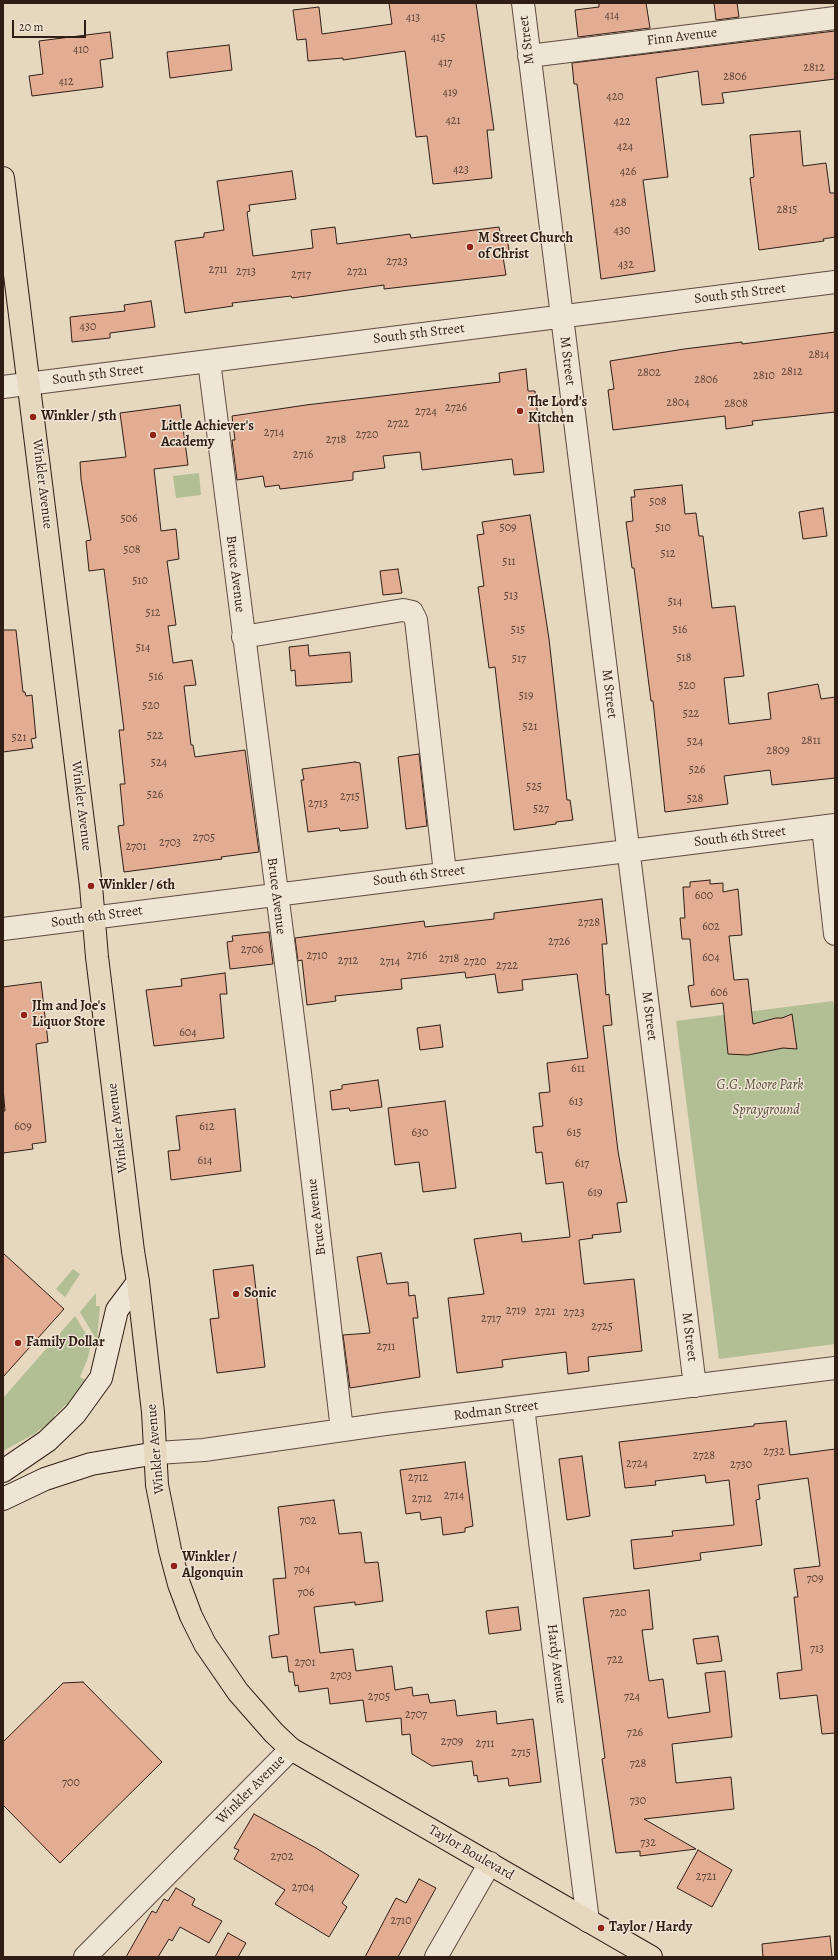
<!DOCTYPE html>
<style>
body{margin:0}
#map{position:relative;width:838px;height:1960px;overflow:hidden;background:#e6d7bf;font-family:Alegreya,serif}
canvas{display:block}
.frame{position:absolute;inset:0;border:4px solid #301e15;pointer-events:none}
.scale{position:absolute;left:12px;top:20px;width:74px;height:18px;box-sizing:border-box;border:2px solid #301e15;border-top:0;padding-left:5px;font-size:12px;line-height:14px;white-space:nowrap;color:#301e15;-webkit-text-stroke:3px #efe5d5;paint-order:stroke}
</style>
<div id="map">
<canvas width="838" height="1960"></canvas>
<div class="frame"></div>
<div class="scale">20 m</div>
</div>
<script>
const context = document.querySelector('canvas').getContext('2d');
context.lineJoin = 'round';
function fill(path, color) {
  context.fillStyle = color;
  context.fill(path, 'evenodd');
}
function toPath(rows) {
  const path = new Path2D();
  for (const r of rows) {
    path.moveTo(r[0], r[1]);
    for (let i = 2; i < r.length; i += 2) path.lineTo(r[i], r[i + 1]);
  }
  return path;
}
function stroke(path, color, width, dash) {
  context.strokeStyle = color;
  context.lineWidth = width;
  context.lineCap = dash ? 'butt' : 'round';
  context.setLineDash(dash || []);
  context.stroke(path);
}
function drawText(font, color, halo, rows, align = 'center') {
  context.font = font + ' Alegreya,serif';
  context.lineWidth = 3;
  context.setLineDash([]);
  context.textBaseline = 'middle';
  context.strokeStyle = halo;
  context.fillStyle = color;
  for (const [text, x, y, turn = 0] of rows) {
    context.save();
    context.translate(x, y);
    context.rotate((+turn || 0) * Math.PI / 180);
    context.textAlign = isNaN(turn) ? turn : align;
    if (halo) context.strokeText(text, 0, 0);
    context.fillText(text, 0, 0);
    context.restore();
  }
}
fill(toPath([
 [199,473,201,495,176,498,173,476],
 [833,1001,835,1016,835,1344,719,1359,676,1021],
 [73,1269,80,1274,65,1297,56,1289],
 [96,1293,96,1306,100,1306,97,1341,80,1312],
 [75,1316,91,1342,88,1358,80,1377,86,1380,68,1407,65,1405,54,1416,56,1419,34,1434,3,1451,3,1398]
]), '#b2bf94');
const building = toPath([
 [389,3,476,3,494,130,487,130,492,178,433,184,427,136,416,137,405,51,343,60,343,58,308,61,306,39,297,40,293,10,319,7,322,34,392,24,389,3],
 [599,3,646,3,650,28,578,37,575,10,599,7,599,3],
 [714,3,737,3,739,17,716,20,714,3],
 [835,31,835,79,722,93,724,103,702,105,698,71,656,78,668,177,643,180,655,271,601,279,577,84,574,84,572,63,835,31],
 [110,32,113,58,100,60,103,87,32,96,29,76,43,74,39,41,110,32],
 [229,45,232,70,170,78,167,52,229,45],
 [800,131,803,166,826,163,830,193,835,193,835,237,823,239,824,241,759,250,750,178,754,177,750,135,800,131],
 [292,171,296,199,249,205,250,211,247,212,253,256,313,248,311,230,335,227,337,244,410,234,411,238,499,227,501,238,507,238,510,256,503,257,506,275,384,289,384,285,292,298,291,296,232,303,233,306,185,313,175,241,204,237,204,233,224,230,217,181,292,171],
 [151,301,155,327,110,333,110,338,72,342,70,317,125,311,124,305,151,301],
 [835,332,835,412,752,421,753,425,726,429,725,416,613,430,608,390,614,389,610,361,684,349,742,342,742,344,835,332],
 [526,369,528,391,535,391,544,472,514,475,512,459,422,470,420,452,383,456,385,468,353,472,353,480,280,489,279,485,265,487,263,476,237,480,232,440,235,440,232,416,306,405,500,382,499,373,526,369],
 [180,405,188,465,154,469,161,531,176,529,179,559,167,561,176,625,168,626,173,663,192,660,196,685,184,686,191,745,193,745,195,757,245,750,259,852,221,857,222,859,124,872,118,826,124,825,120,784,125,784,119,730,124,730,104,569,89,571,86,541,91,540,81,479,80,462,126,457,120,413,180,405],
 [682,485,685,514,696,513,699,536,703,536,712,608,735,606,744,676,724,678,729,724,771,719,768,693,818,684,821,699,835,697,835,778,772,785,770,770,724,776,728,804,665,812,653,701,651,701,634,568,632,568,626,522,633,521,631,497,635,497,634,490,682,485],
 [823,508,827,536,803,539,799,512,823,508],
 [530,515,549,639,567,800,570,800,573,820,556,822,556,824,514,830,495,667,489,668,478,587,484,586,477,535,484,534,482,522,530,515],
 [398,569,402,593,383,595,380,571,398,569],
 [3,630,16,630,23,692,25,692,26,696,32,695,36,738,31,739,33,748,3,752,3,630],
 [308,645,309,656,350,652,352,682,296,686,295,670,291,671,289,647,308,645],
 [419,754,427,826,406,829,398,757,419,754],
 [355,762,360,763,368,828,340,831,339,828,308,832,301,780,304,780,302,769,355,762],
 [710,880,710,884,723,883,723,892,738,889,742,935,729,936,734,980,748,979,753,1024,776,1018,782,1018,792,1014,797,1049,783,1048,748,1055,728,1054,723,1003,691,1007,688,986,694,985,690,939,682,939,680,918,685,918,683,887,690,887,690,882,710,880],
 [602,899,607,944,602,944,606,995,609,994,612,1025,603,1026,618,1151,627,1202,617,1203,621,1232,592,1235,593,1238,579,1240,584,1284,634,1279,642,1351,588,1357,589,1371,568,1374,566,1352,502,1360,503,1367,457,1373,448,1298,484,1294,474,1239,521,1233,522,1242,570,1237,563,1182,546,1184,542,1152,536,1153,533,1127,543,1126,539,1093,550,1092,547,1063,588,1058,577,974,522,980,523,990,498,993,495,974,466,978,465,972,429,976,401,979,402,989,335,996,336,1001,307,1005,302,960,298,961,295,938,424,921,425,927,494,919,494,913,602,899],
 [269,932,273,964,230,969,227,942,233,941,232,936,269,932],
 [225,973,227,994,220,994,224,1038,154,1046,146,990,182,986,181,979,225,973],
 [41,982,48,1042,36,1044,46,1142,32,1144,33,1149,3,1153,3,1111,5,1111,3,1088,3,987,41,982],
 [440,1025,443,1047,420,1050,417,1028,440,1025],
 [378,1080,382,1107,350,1111,349,1108,332,1110,330,1091,342,1089,342,1085,378,1080],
 [445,1101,456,1188,423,1192,419,1162,395,1165,388,1108,445,1101],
 [235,1109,241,1171,171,1180,168,1151,180,1150,176,1116,235,1109],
 [3,1253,64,1309,3,1377,3,1253],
 [381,1253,387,1284,408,1282,409,1296,415,1295,418,1318,413,1318,420,1377,350,1388,343,1335,370,1333,357,1257,381,1253],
 [253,1265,265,1367,217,1373,210,1319,219,1318,213,1270,253,1265],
 [786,1421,790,1455,835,1449,835,1733,822,1734,817,1695,780,1699,777,1673,802,1670,794,1597,798,1597,794,1569,820,1566,808,1478,758,1485,760,1499,756,1500,762,1545,700,1553,701,1560,634,1569,631,1540,673,1536,672,1531,734,1525,729,1480,706,1483,705,1475,655,1481,656,1485,625,1488,619,1442,754,1426,754,1424,786,1421],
 [582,1456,590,1516,567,1520,559,1459,582,1456],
 [465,1462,473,1526,465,1528,465,1532,443,1535,441,1517,421,1520,420,1512,406,1514,400,1470,465,1462],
 [334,1500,339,1534,361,1532,365,1563,378,1562,383,1601,355,1605,355,1602,314,1607,320,1653,353,1649,356,1671,392,1666,395,1690,412,1687,413,1696,428,1694,430,1703,455,1700,457,1716,496,1711,497,1724,533,1719,541,1782,509,1786,508,1778,478,1782,477,1775,474,1776,472,1761,432,1766,412,1754,410,1734,402,1735,401,1718,366,1722,363,1700,330,1704,328,1688,299,1692,298,1685,295,1686,293,1672,289,1672,287,1656,272,1658,269,1636,279,1634,273,1579,286,1578,278,1507,334,1500],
 [649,1590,653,1629,642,1630,649,1681,663,1679,668,1718,710,1712,705,1673,725,1671,732,1737,672,1744,676,1783,731,1777,734,1809,644,1819,696,1849,640,1856,640,1851,616,1853,602,1759,605,1758,583,1598,649,1590],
 [518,1607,521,1630,489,1634,486,1611,518,1607],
 [718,1636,722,1661,697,1664,693,1639,718,1636],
 [83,1682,162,1762,60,1863,3,1805,3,1742,63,1683,83,1682],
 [254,1814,316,1848,359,1875,342,1903,347,1907,329,1937,275,1904,285,1890,234,1859,239,1850,234,1848,254,1814],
 [698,1850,732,1870,712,1907,677,1888,698,1850],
 [419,1879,436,1888,398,1957,365,1957,396,1898,406,1903,419,1879],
 [176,1888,195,1899,192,1905,222,1921,209,1943,180,1927,172,1941,169,1939,158,1957,126,1957,152,1911,156,1913,164,1899,168,1901,176,1888],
 [228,1933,246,1943,238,1957,215,1957,228,1933],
 [830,1936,832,1957,763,1957,762,1944,830,1936]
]);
fill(building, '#e3ad94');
stroke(building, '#301e15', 1);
const street = toPath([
 [523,3,695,1386],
 [529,56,835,18],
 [209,361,300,1073,342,1430],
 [3,387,835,282],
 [243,637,403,610,412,612,416,620,445,873],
 [823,827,835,934],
 [3,929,835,825],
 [523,1407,588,1921],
 [157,1453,204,1450,385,1424,835,1368],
 [85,1957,291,1749],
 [436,1957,490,1863]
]);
const secondary = toPath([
 [3,1471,47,1441,75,1414,101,1378,117,1310,138,1282],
 [3,1499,45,1479,91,1464,157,1453]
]);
const primary = toPath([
 [3,178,91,886,97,957,133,1251,138,1282,153,1412,157,1485,170,1550,179,1584,191,1616,205,1644,238,1692,274,1733,291,1749,651,1957]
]);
stroke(street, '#5e4c40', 24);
stroke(secondary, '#301e15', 24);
stroke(primary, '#301e15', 24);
stroke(street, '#efe5d5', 22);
stroke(secondary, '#efe5d5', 22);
stroke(primary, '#e6d7bf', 22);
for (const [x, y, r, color] of [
 [470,247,4,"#8f2418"],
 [520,411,4,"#8f2418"],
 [33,417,4,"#8f2418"],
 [153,435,4,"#8f2418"],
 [91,886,4,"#8f2418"],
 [24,1015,4,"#8f2418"],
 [236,1294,4,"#8f2418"],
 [18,1343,4,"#8f2418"],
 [174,1566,4,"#8f2418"],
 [601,1928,4,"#8f2418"]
]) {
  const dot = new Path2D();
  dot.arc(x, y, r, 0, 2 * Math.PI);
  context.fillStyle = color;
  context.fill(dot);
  stroke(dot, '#efe5d5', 1.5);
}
drawText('12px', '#5d4235', null, [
 ["414",612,16],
 ["413",413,18],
 ["415",438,38],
 ["410",81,50],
 ["417",445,63],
 ["2812",814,68],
 ["2806",735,77],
 ["412",66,82],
 ["419",450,93],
 ["420",615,97],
 ["421",453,121],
 ["422",622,122],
 ["424",625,147],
 ["423",461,170],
 ["426",628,172],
 ["428",618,203],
 ["2815",787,210],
 ["430",622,231],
 ["2723",397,262],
 ["432",626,265],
 ["2711",218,270],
 ["2713",246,272],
 ["2721",357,272],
 ["2717",301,275],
 ["430",88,327],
 ["2814",819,355],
 ["2812",792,372],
 ["2802",649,373],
 ["2810",764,376],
 ["2806",706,380],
 ["2804",678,403],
 ["2808",736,404],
 ["2726",456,408],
 ["2724",426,412],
 ["2722",398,424],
 ["2714",274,433],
 ["2720",367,435],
 ["2718",336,440],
 ["2716",303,455],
 ["508",658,502],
 ["506",129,519],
 ["509",508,528],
 ["510",663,528],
 ["508",132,550],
 ["512",668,554],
 ["511",509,562],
 ["510",140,581],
 ["513",511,596],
 ["514",675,602],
 ["512",153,613],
 ["515",518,630],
 ["516",680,630],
 ["514",143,648],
 ["518",684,658],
 ["517",519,659],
 ["516",156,677],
 ["520",687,686],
 ["519",526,696],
 ["520",151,706],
 ["522",691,714],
 ["521",530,727],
 ["522",155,736],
 ["521",19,738],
 ["2811",811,741],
 ["524",695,742],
 ["2809",778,751],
 ["524",159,763],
 ["526",697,770],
 ["525",534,787],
 ["526",155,795],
 ["2715",350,797],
 ["528",695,799],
 ["2713",318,804],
 ["527",541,809],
 ["2705",204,838],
 ["2703",170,843],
 ["2701",136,847],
 ["600",704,896],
 ["2728",589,923],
 ["602",711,927],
 ["2726",559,942],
 ["2706",252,950],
 ["2710",317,956],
 ["2716",417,956],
 ["604",711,958],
 ["2718",449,959],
 ["2712",348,961],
 ["2714",390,962],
 ["2720",475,962],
 ["2722",507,966],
 ["606",719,993],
 ["604",188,1033],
 ["611",578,1069],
 ["613",576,1102],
 ["609",23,1127],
 ["612",207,1127],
 ["630",420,1133],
 ["615",574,1133],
 ["614",205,1161],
 ["617",582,1164],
 ["619",595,1193],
 ["2719",516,1311],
 ["2721",545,1312],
 ["2723",574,1313],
 ["2717",491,1319],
 ["2725",602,1327],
 ["2711",386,1347],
 ["2732",774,1452],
 ["2728",704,1456],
 ["2724",637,1464],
 ["2730",741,1465],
 ["2712",418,1478],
 ["2714",454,1496],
 ["2712",422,1499],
 ["702",308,1521],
 ["704",302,1570],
 ["709",815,1579],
 ["706",306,1593],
 ["720",618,1613],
 ["713",817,1649],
 ["722",615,1660],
 ["2701",305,1663],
 ["2703",341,1676],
 ["2705",379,1697],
 ["724",632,1697],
 ["2707",416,1715],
 ["726",635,1733],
 ["2709",452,1742],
 ["2711",485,1744],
 ["2715",521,1753],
 ["728",638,1764],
 ["700",71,1783],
 ["730",638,1801],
 ["732",648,1843],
 ["2702",282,1857],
 ["2721",706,1877],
 ["2704",303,1888],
 ["2710",401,1921]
]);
drawText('14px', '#301e15', '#efe5d5', [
 ["Finn Avenue",682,37,-7],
 ["M Street",527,40,-97],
 ["South 5th Street",740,294,-7],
 ["South 5th Street",419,334,-7],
 ["M Street",567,361,83],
 ["South 5th Street",98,375,-7],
 ["Winkler Avenue",42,484,83],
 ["Bruce Avenue",235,574,83],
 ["M Street",609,694,83],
 ["Winkler Avenue",81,806,83],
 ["South 6th Street",740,837,-7],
 ["South 6th Street",419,876,-7],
 ["Bruce Avenue",276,896,83],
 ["South 6th Street",97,917,-8],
 ["M Street",649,1016,83],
 ["Winkler Avenue",118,1128,-97],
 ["Bruce Avenue",317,1217,-97],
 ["M Street",689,1337,83],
 ["Rodman Street",496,1411,-7],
 ["Winkler Avenue",156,1449,-95],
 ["Hardy Avenue",556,1664,83],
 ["Winkler Avenue",251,1790,-45],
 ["Taylor Boulevard",471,1853,30]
]);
drawText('bold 14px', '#301e15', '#efe5d5', [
 ["M Street Church",478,239],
 ["of Christ",478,255],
 ["The Lord's",528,403],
 ["Kitchen",528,419],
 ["Winkler / 5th",41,417],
 ["Little Achiever's",161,427],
 ["Academy",161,443],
 ["Winkler / 6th",99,886],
 ["JIm and Joe's",32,1007],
 ["Liquor Store",32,1023],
 ["Sonic",244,1294],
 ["Family Dollar",26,1343],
 ["Winkler /",182,1558],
 ["Algonquin",182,1574],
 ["Taylor / Hardy",609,1928]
], 'left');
drawText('italic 14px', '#574e3b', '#efe5d5', [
 ["G.G. Moore Park",760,1086],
 ["Sprayground",766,1111]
]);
</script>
